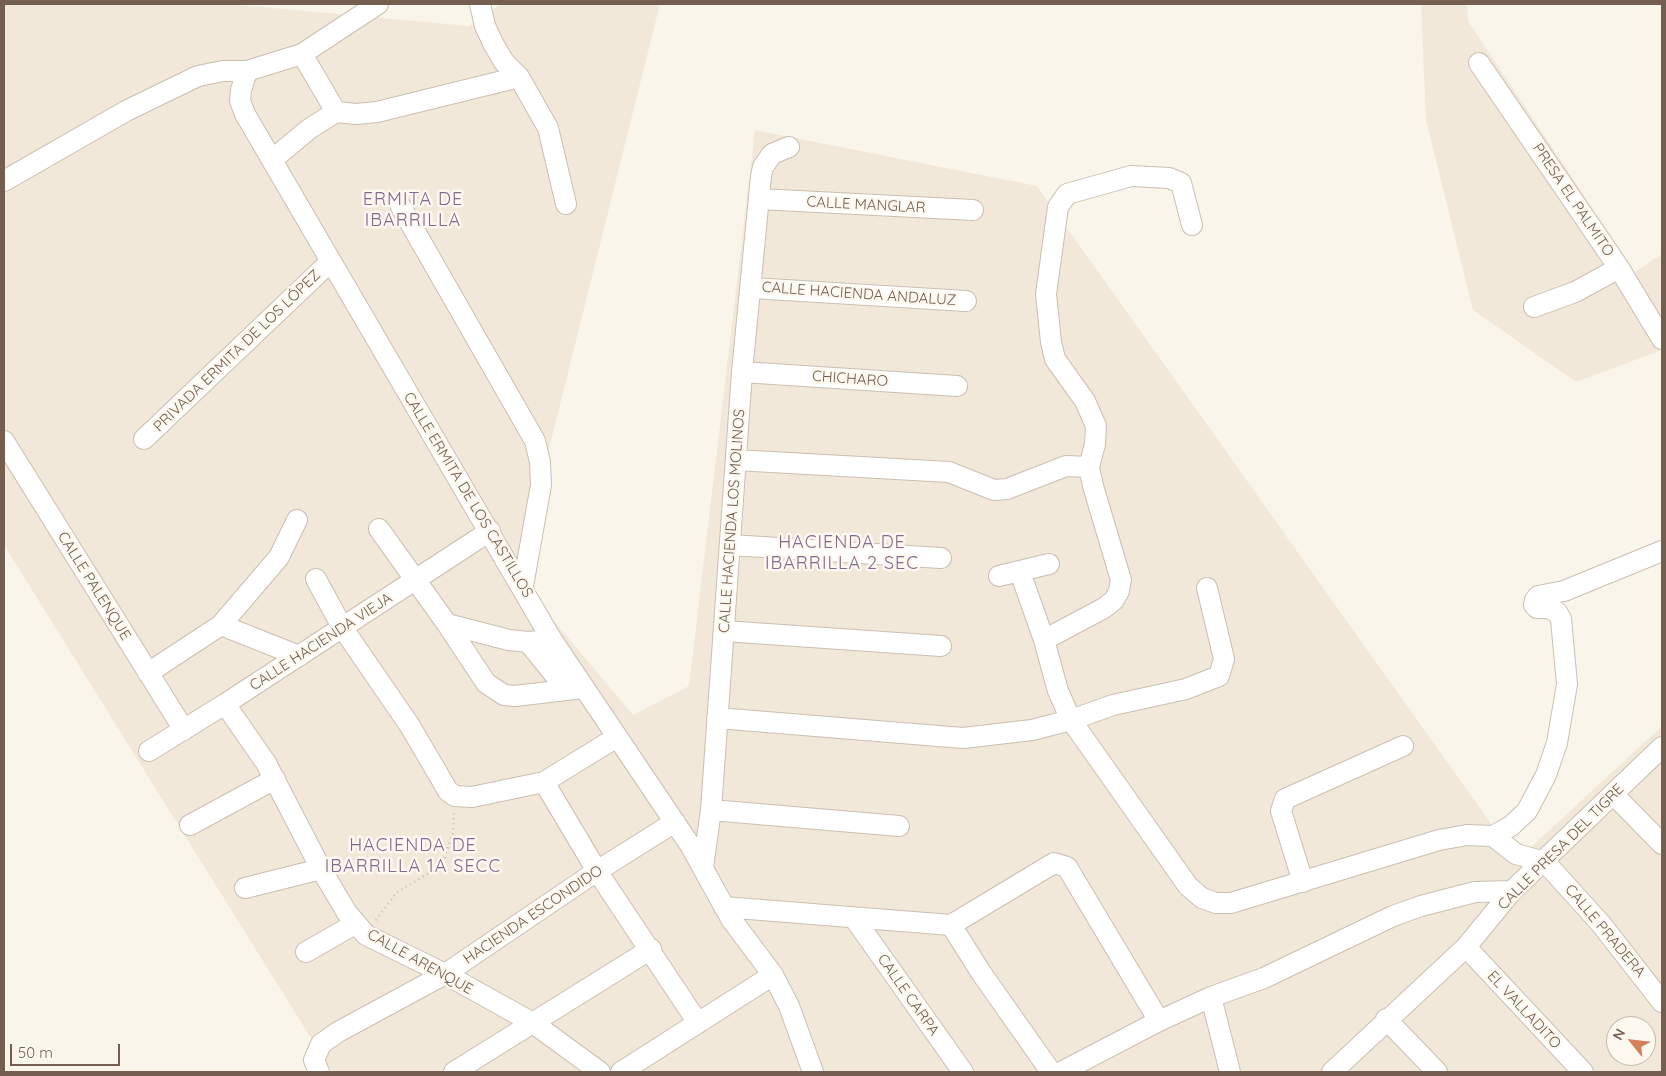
<!DOCTYPE html>
<meta charset="utf-8">
<style>
body{margin:0}
#map{position:relative;width:1666px;height:1076px;overflow:hidden;background:#faf5ea;font-family:Quicksand,sans-serif}
canvas{display:block}
.frame{position:absolute;inset:0;border:5px solid #735e50;pointer-events:none}
.north{position:absolute;left:1606px;top:1016px;width:50px;height:50px;box-sizing:border-box;background:#fdf9f0;border:1px solid #c6bbb0;border-radius:50%;rotate:299deg;font-size:14px;font-weight:700;line-height:20px;text-align:center;color:#735e50}
.north::after{content:'';display:block;margin:auto;width:18px;height:22px;background:#d67f5d;clip-path:polygon(50% 0,100% 100%,50% 72%,0 100%)}
.scale{position:absolute;left:10px;top:1044px;width:110px;height:22px;box-sizing:border-box;border:2px solid #735e50;border-top:0;padding-left:6px;font-size:15px;line-height:18px;white-space:nowrap;color:#735e50;-webkit-text-stroke:4px #fdf9f0;paint-order:stroke}
</style>
<div id="map">
<canvas width="1666" height="1076"></canvas>
<div class="frame"></div>
<div class="north">N</div>
<div class="scale">50 m</div>
</div>
<script>
const context = document.querySelector('canvas').getContext('2d');
context.lineJoin = 'round';
function fill(path, color) {
  context.fillStyle = color;
  context.fill(path, 'evenodd');
}
function toPath(rows) {
  const path = new Path2D();
  for (const r of rows) {
    path.moveTo(r[0], r[1]);
    for (let i = 2; i < r.length; i += 2) path.lineTo(r[i], r[i + 1]);
  }
  return path;
}
function stroke(path, color, width, dash) {
  context.strokeStyle = color;
  context.lineWidth = width;
  context.lineCap = dash ? 'butt' : 'round';
  context.setLineDash(dash || []);
  context.stroke(path);
}
function drawText(font, color, halo, rows, align = 'center') {
  context.font = font + ' Quicksand,sans-serif';
  context.lineWidth = 5;
  context.setLineDash([]);
  context.textBaseline = 'middle';
  context.strokeStyle = halo;
  context.fillStyle = color;
  for (const [text, x, y, turn = 0] of rows) {
    context.save();
    context.translate(x, y);
    context.rotate((+turn || 0) * Math.PI / 180);
    context.textAlign = isNaN(turn) ? turn : align;
    if (halo) context.strokeText(text, 0, 0);
    context.fillText(text, 0, 0);
    context.restore();
  }
}
fill(toPath([
 [4,4,229,4,469,26,501,4,660,4,517,577,633,715,689,686,755,130,1037,186,1517,860,1662,726,1662,1072,332,1072,4,545],
 [1616,1026,1646,1026,1646,1056,1616,1056],
 [1421,4,1467,4,1468,21,1635,272,1662,254,1662,350,1576,382,1473,310,1426,120]
]), '#f1e8d9');
const minor = toPath([
 [480,4,485,26,494,45,504,62,519,77,548,128,566,204],
 [302,54,336,112],
 [1479,63,1619,268,1662,339],
 [247,71,241,90,240,101,245,114,552,640,690,845,731,919,773,975,789,1006,813,1072],
 [272,160,309,129,336,112,356,114,377,112,519,77],
 [4,181,126,111,198,76,223,71,247,71,302,54,378,4],
 [759,199,973,210],
 [401,207,535,441,540,462,541,485,523,586],
 [752,288,966,301],
 [1534,307,1575,292,1619,268],
 [742,372,957,386],
 [144,439,330,262],
 [4,441,184,730],
 [736,460,949,472,994,490,1007,489,1066,466,1089,467,1093,486,1121,580,1119,591,1114,600,1104,608,1044,640],
 [1089,467,1095,444,1096,426,1085,401,1055,359,1051,342,1046,294,1058,207,1067,194,1131,176,1169,178,1181,183,1192,225],
 [379,529,447,624,486,683,504,695,515,696,583,688],
 [730,545,941,558],
 [1020,572,1044,640,1058,691,1071,720,1188,886,1202,898,1216,903,1231,903,1439,840,1467,835,1493,836,1516,854,1545,862,1601,924,1662,1002],
 [999,576,1049,564],
 [316,579,342,627,410,726,448,791,455,796,472,797,544,782,617,737],
 [447,624,509,640,528,642,552,640],
 [221,625,279,557,297,520],
 [724,631,941,646],
 [528,642,567,690],
 [148,673,221,625,299,656],
 [225,704,266,763,321,869,347,913,366,935,445,974,533,1023,600,1072],
 [717,718,963,738,1032,730,1071,720,1113,705,1186,689,1219,676,1224,659,1207,588],
 [149,751,225,704,490,531],
 [544,782,597,871,698,1023],
 [1614,795,1662,844],
 [711,810,899,826],
 [190,825,275,779],
 [1493,836,1511,826,1527,811,1546,775,1557,743,1567,684,1561,619,1557,612,1548,608,1537,608,1534,605,1535,600,1538,596,1564,591,1662,551],
 [703,867,711,810,742,372,761,176,763,167,772,154,789,147],
 [1303,882,1281,811,1285,799,1403,746],
 [245,888,321,869],
 [724,907,951,925,1054,863,1067,867,1159,1021],
 [854,918,963,1072],
 [951,925,982,974,1051,1072],
 [1466,947,1583,1072],
 [306,952,355,924],
 [1211,997,1230,1072],
 [1386,1019,1437,1072],
 [319,1072,314,1060,321,1044,338,1032,445,974,597,871,675,822],
 [454,1072,651,949],
 [621,1072,773,975],
 [1061,1072,1159,1021,1211,997,1264,978,1393,916,1421,906,1475,892,1512,891],
 [1332,1072,1466,947,1512,891,1662,747]
]);
stroke(minor, '#ccbeb1', 22);
stroke(toPath([
 [376,920,396,893,442,865,453,833,454,812]
]), '#d2baa7', 2.5, [1, 4]);
stroke(minor, '#fff', 20);
drawText('15px', '#735e50', '#fdf9f0', [
 ["PRESA EL PALMITO",1573,200,56],
 ["CALLE MANGLAR",866,205,3],
 ["CALLE HACIENDA ANDALUZ",859,294,4],
 ["PRIVADA ERMITA DE LOS LÓPEZ",237,351,-44],
 ["CHICHARO",850,379,4],
 ["CALLE ERMITA DE LOS CASTILLOS",468,495,59],
 ["CALLE HACIENDA LOS MOLINOS",732,521,-86],
 ["CALLE PALENQUE",94,586,58],
 ["CALLE HACIENDA VIEJA",321,642,-33],
 ["CALLE PRESA DEL TIGRE",1561,847,-45],
 ["HACIENDA ESCONDIDO",533,915,-34],
 ["CALLE PRADERA",1605,931,50],
 ["CALLE ARENQUE",420,962,29],
 ["CALLE CARPA",908,995,55],
 ["EL VALLADITO",1524,1010,47]
]);
context.letterSpacing = '1px';
drawText('18px', '#84688e', '#fdf9f0', [
 ["ERMITA DE",413,200],
 ["IBARRILLA",413,221],
 ["HACIENDA DE",842,543],
 ["IBARRILLA 2 SEC",842,564],
 ["HACIENDA DE",413,846],
 ["IBARRILLA 1A SECC",413,867]
]);
context.letterSpacing = '0px';
</script>
